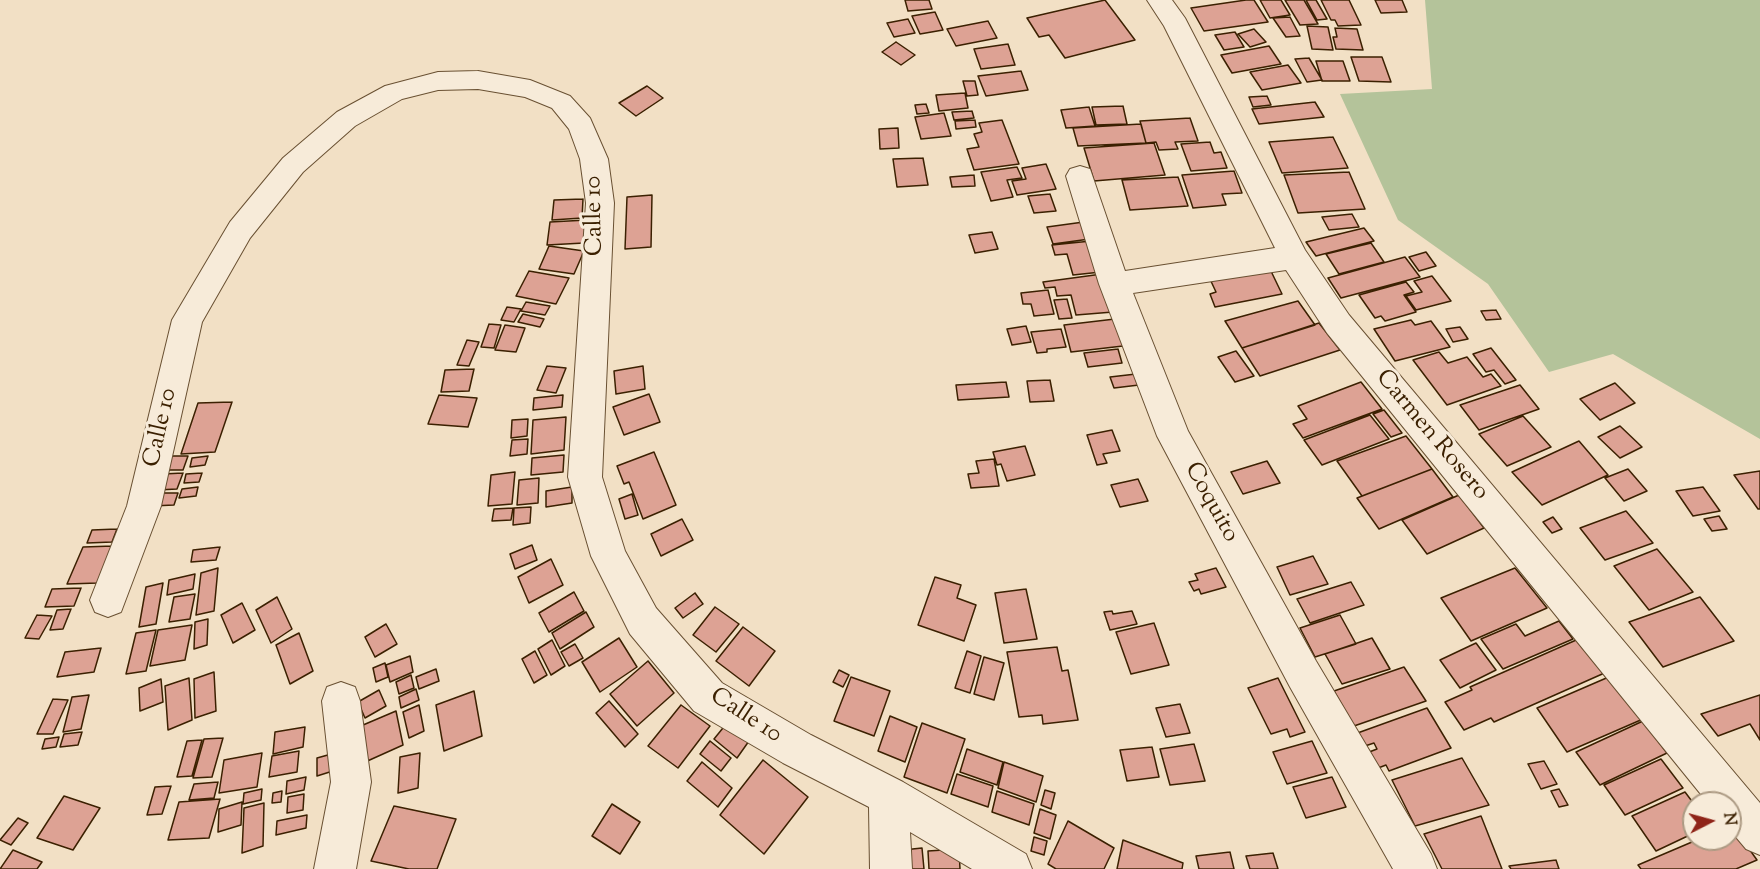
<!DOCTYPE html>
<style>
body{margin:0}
#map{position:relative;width:1760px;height:869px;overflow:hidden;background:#f2e0c5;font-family:"Sorts Mill Goudy",serif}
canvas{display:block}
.north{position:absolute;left:1682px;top:791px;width:60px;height:60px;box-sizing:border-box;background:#f7ebd9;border:2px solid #ac9a83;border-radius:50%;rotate:84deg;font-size:16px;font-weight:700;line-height:24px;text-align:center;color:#3b2001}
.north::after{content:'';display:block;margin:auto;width:21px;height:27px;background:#8f2418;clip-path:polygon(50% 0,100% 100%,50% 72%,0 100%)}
</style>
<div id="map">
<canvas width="1760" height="869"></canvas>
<div class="north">N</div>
</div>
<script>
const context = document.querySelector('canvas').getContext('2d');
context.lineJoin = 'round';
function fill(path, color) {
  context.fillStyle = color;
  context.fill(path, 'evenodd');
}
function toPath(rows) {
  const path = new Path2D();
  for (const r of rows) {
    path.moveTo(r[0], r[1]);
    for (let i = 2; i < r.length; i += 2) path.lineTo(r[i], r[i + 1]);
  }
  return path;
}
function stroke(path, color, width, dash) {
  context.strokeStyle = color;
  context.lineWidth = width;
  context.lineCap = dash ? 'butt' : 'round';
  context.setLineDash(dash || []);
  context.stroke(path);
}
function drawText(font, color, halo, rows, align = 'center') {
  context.font = font + ' "Sorts Mill Goudy",serif';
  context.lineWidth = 6;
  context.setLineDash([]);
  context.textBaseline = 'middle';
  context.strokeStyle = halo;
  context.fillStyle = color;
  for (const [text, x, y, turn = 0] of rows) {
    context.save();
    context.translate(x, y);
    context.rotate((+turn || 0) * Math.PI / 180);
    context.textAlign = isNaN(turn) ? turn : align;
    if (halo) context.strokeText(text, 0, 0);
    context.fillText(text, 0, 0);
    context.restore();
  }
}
fill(toPath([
 [1425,0,1760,0,1760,439,1613,354,1549,372,1488,284,1398,220,1340,94,1432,89]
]), '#b4c39a');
const building = toPath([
 [905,0,929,0,932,9,908,11,905,0],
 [1105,0,1135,40,1065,58,1049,35,1039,37,1027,18,1105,0],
 [1246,0,1254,0,1268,22,1204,31,1191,8,1246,0],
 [1260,0,1281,0,1290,15,1270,18,1260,0],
 [1285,0,1304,0,1318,24,1300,25,1285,0],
 [1306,0,1316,0,1327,19,1317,20,1306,0],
 [1321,0,1349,0,1361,25,1338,26,1335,20,1331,20,1321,0],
 [1375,0,1402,0,1407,12,1381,13,1375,0],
 [935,12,943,30,920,34,912,16,935,12],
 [1290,17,1300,36,1286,37,1273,18,1290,17],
 [908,19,915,33,894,37,887,23,908,19],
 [988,21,997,38,956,46,947,29,988,21],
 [1307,26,1328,27,1333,50,1312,49,1307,26],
 [1335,28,1357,29,1363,50,1336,49,1333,37,1337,37,1335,28],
 [1254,29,1266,42,1250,47,1238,34,1254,29],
 [1235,32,1244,47,1224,50,1215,35,1235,32],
 [896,42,915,55,901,65,882,52,896,42],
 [1008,44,1015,65,981,69,974,49,1008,44],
 [1269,46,1281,64,1232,73,1221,55,1269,46],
 [1351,57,1382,57,1391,82,1359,81,1351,57],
 [1309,58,1322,80,1307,82,1295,59,1309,58],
 [1316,61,1343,61,1350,81,1322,81,1316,61],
 [1288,65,1301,83,1262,90,1250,72,1288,65],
 [1021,71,1028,90,986,96,978,76,1021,71],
 [963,81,975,81,978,95,967,96,963,81],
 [647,86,663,98,636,116,619,103,647,86],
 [965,93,968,108,939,111,936,95,965,93],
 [1267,96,1271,105,1253,107,1249,97,1267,96],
 [1315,102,1324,117,1259,124,1252,109,1315,102],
 [926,104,929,113,917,114,915,105,926,104],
 [1123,106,1127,124,1096,125,1092,107,1123,106],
 [1089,107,1095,126,1066,128,1061,110,1089,107],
 [972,111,974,118,954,120,952,112,972,111],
 [944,113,951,136,921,139,915,117,944,113],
 [1190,118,1198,141,1175,142,1178,149,1159,150,1156,142,1146,143,1140,121,1190,118],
 [975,120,976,127,956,129,955,121,975,120],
 [1002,120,1019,164,974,170,967,149,979,147,974,134,982,132,979,123,1002,120],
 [1141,124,1146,143,1078,146,1073,128,1141,124],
 [898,128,899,148,880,149,879,129,898,128],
 [1333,137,1348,168,1282,173,1269,142,1333,137],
 [1210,142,1214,153,1221,152,1227,168,1191,171,1181,144,1210,142],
 [1154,143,1165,175,1094,181,1084,148,1154,143],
 [923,158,928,185,897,187,893,159,923,158],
 [1046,164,1056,189,1017,195,1012,181,1026,179,1022,168,1046,164],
 [1017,167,1022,178,1007,180,1013,197,991,201,981,172,1017,167],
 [1234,171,1242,193,1222,194,1226,205,1193,208,1182,175,1234,171],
 [1349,172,1365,209,1298,213,1284,175,1349,172],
 [974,175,975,186,952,187,950,177,974,175],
 [1178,177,1188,206,1130,210,1122,180,1178,177],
 [1050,194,1056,211,1034,213,1028,196,1050,194],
 [652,195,651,247,625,249,627,197,652,195],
 [583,199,582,218,552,220,554,200,583,199],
 [1352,214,1359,227,1329,230,1322,217,1352,214],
 [587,220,584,243,547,245,550,222,587,220],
 [1091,221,1097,238,1053,244,1047,227,1091,221],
 [1364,228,1374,241,1316,256,1306,242,1364,228],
 [992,232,998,249,975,253,969,235,992,232],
 [1091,241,1101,272,1073,275,1067,254,1055,255,1052,245,1091,241],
 [1371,243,1384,262,1339,274,1326,254,1371,243],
 [549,246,584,251,574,274,539,269,549,246],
 [1426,252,1436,266,1419,271,1409,257,1426,252],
 [1405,257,1420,277,1341,298,1328,278,1405,257],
 [1269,267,1282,294,1215,307,1210,294,1216,292,1209,277,1269,267],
 [529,271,569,278,556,304,516,296,529,271],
 [1102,274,1113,312,1076,315,1071,295,1057,296,1055,287,1045,288,1043,282,1102,274],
 [1432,276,1451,301,1416,310,1406,296,1422,292,1414,281,1432,276],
 [1406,282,1414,292,1404,295,1416,312,1385,321,1381,316,1375,318,1359,295,1406,282],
 [1048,290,1054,314,1034,316,1031,304,1023,304,1021,293,1048,290],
 [1067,299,1072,318,1059,319,1054,300,1067,299],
 [1298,301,1315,325,1242,348,1225,321,1298,301],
 [526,302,550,306,545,315,521,311,526,302],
 [507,307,521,309,514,322,501,320,507,307],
 [1496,310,1501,319,1486,320,1481,311,1496,310],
 [523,314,544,319,540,327,518,322,523,314],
 [1115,319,1123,346,1071,352,1064,325,1115,319],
 [1411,320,1415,325,1431,321,1450,347,1395,361,1374,329,1411,320],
 [1319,323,1340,350,1260,376,1242,348,1319,323],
 [489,324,501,325,494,348,481,347,489,324],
 [505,325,525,328,516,352,495,350,505,325],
 [1026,326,1031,342,1012,345,1007,329,1026,326],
 [1460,327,1468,339,1453,342,1446,329,1460,327],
 [1061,329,1066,347,1047,349,1047,352,1037,353,1031,332,1061,329],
 [467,340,479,342,469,366,457,365,467,340],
 [1491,348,1516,380,1505,384,1494,370,1486,372,1473,354,1491,348],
 [1118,349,1122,363,1088,367,1084,353,1118,349],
 [1236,351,1254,376,1235,382,1218,357,1236,351],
 [1439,352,1448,363,1467,357,1483,377,1491,374,1501,386,1447,405,1413,360,1439,352],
 [547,366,566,368,556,393,537,390,547,366],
 [643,366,645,389,616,394,614,371,643,366],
 [474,369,469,391,441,392,445,370,474,369],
 [1136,374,1139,385,1114,388,1110,377,1136,374],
 [1050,380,1054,401,1030,402,1027,381,1050,380],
 [1006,382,1009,397,958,400,956,385,1006,382],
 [1361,382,1382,409,1303,438,1293,424,1307,419,1298,406,1361,382],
 [1615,383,1635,403,1600,420,1580,399,1615,383],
 [1520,385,1539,409,1479,430,1460,405,1520,385],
 [649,394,660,422,624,435,613,407,649,394],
 [439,395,477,398,468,427,428,424,439,395],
 [563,395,562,407,533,410,534,398,563,395],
 [232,402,215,452,181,454,198,403,232,402],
 [1384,410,1402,433,1391,437,1373,414,1384,410],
 [1370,415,1389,439,1322,465,1304,440,1370,415],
 [1523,416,1551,447,1507,466,1479,434,1523,416],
 [566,417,564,450,531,454,533,420,566,417],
 [528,419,527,436,511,438,512,420,528,419],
 [1620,426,1642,447,1620,458,1598,437,1620,426],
 [1112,430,1120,451,1103,454,1107,463,1097,465,1087,435,1112,430],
 [1406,436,1432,469,1362,496,1337,461,1406,436],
 [528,439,527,454,510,456,512,440,528,439],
 [1579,441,1608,475,1542,505,1512,472,1579,441],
 [1025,446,1035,475,1007,481,1001,464,997,465,993,452,1025,446],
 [654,452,676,505,643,519,629,482,624,484,617,466,654,452],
 [564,455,563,472,531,475,532,458,564,455],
 [171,456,188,456,183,470,165,470,171,456],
 [208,456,205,465,190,467,192,458,208,456],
 [994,459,999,486,971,488,968,474,979,473,976,461,994,459],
 [1267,461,1280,483,1243,494,1231,472,1267,461],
 [1432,469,1453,497,1379,529,1357,498,1432,469],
 [1628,469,1647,491,1624,501,1605,478,1628,469],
 [1760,471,1760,509,1758,509,1734,475,1760,471],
 [515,472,512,504,488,506,491,475,515,472],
 [183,473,177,489,157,490,163,474,183,473],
 [202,473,199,482,184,483,186,474,202,473],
 [539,478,538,503,517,505,519,480,539,478],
 [1138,479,1148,501,1120,507,1111,485,1138,479],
 [198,487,196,496,179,498,182,489,198,487],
 [572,487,572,503,546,507,546,491,572,487],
 [1703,487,1720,511,1693,516,1676,491,1703,487],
 [157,493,178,493,174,505,152,506,157,493],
 [632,494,638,515,625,519,619,499,632,494],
 [1459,495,1484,528,1427,554,1402,520,1459,495],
 [531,507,530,523,513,525,514,508,531,507],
 [513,508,511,520,492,521,494,509,513,508],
 [1626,511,1653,543,1605,560,1580,528,1626,511],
 [1719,516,1727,529,1712,531,1704,519,1719,516],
 [1553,517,1562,529,1552,533,1543,522,1553,517],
 [682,519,693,540,661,556,651,534,682,519],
 [117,529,112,542,87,543,92,530,117,529],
 [532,545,537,560,515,569,510,554,532,545],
 [113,546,98,583,67,584,83,547,113,546],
 [220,547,216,560,191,562,193,550,220,547],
 [1657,549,1693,592,1649,610,1614,566,1657,549],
 [1313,556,1328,584,1290,595,1277,567,1313,556],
 [551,559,563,585,529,603,518,577,551,559],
 [218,568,214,611,196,615,201,573,218,568],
 [1216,568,1226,587,1201,594,1199,589,1194,591,1189,582,1198,580,1195,574,1216,568],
 [1515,568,1547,608,1471,641,1441,598,1515,568],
 [195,574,193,589,167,595,169,580,195,574],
 [935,577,961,585,957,598,976,605,964,641,918,625,935,577],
 [1351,582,1364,605,1310,623,1297,599,1351,582],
 [163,583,156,624,139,627,146,587,163,583],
 [81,588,74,606,45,607,52,589,81,588],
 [1026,589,1037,639,1004,643,995,593,1026,589],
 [574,592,584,611,549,632,539,613,574,592],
 [695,593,703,604,683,618,675,608,695,593],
 [195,594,190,619,169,622,174,597,195,594],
 [277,597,292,629,271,643,256,610,277,597],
 [1700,597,1734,641,1663,667,1629,622,1700,597],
 [242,603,255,630,233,643,221,615,242,603],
 [715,607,739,624,716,652,693,635,715,607],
 [71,609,63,629,50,630,57,610,71,609],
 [1112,611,1113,614,1132,611,1137,624,1110,630,1104,612,1112,611],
 [586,612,594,627,560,649,552,633,586,612],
 [37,615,52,616,39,639,25,638,37,615],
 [1340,615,1356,644,1315,657,1300,628,1340,615],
 [208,619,207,645,194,649,195,622,208,619],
 [1559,621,1573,639,1503,669,1481,639,1516,624,1525,636,1559,621],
 [1154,623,1169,665,1131,674,1116,632,1154,623],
 [386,624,397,644,375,657,365,637,386,624],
 [192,625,185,660,150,666,158,630,192,625],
 [743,627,775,651,749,686,716,661,743,627],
 [156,630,146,671,126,674,136,633,156,630],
 [299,633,313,671,290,684,276,645,299,633],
 [1583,637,1609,671,1494,722,1491,718,1464,730,1445,702,1472,690,1470,687,1583,637],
 [619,638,637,667,600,692,582,662,619,638],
 [1372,638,1390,669,1342,684,1325,654,1372,638],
 [552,640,565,666,551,675,538,649,552,640],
 [1476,643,1496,670,1460,688,1440,660,1476,643],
 [575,644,583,658,569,666,561,652,575,644],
 [1057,647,1062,671,1068,670,1078,720,1043,724,1042,715,1019,717,1007,652,1057,647],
 [101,648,94,672,57,677,65,652,101,648],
 [535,651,547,675,534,683,522,659,535,651],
 [967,651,981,656,970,693,955,688,967,651],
 [410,656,413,672,390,682,386,665,410,656],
 [984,657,1004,663,994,700,974,694,984,657],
 [648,661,674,693,637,726,610,694,648,661],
 [385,663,388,677,376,682,373,668,385,663],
 [1404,667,1426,701,1354,726,1334,691,1404,667],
 [436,669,439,681,419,689,416,677,436,669],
 [839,670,849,675,843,687,833,682,839,670],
 [214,672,216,711,195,718,194,679,214,672],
 [411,675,414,688,399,694,396,682,411,675],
 [1611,676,1643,719,1567,752,1537,708,1611,676],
 [851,677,890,691,874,736,834,721,851,677],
 [189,678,192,720,168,730,165,686,189,678],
 [1278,678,1305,732,1290,737,1287,729,1271,734,1248,688,1278,678],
 [161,679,163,702,140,711,139,688,161,679],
 [416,689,419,700,401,708,399,697,416,689],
 [379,690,386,706,365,718,358,702,379,690],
 [474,691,482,736,444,751,436,705,474,691],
 [89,695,81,729,63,732,72,697,89,695],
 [1760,695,1760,740,1750,724,1718,736,1701,714,1760,695],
 [53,699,68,700,53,734,37,734,53,699],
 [609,701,638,734,625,747,596,713,609,701],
 [1180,704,1190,733,1166,737,1156,708,1180,704],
 [419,705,424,731,409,738,403,712,419,705],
 [681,705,710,726,678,768,648,746,681,705],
 [1427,708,1451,748,1389,771,1386,765,1373,770,1364,754,1377,749,1374,743,1359,748,1352,735,1427,708],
 [396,711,403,745,363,763,356,728,396,711],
 [890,716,917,727,905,762,878,751,890,716],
 [1643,721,1667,753,1600,785,1576,752,1643,721],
 [727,723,749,741,737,758,714,739,727,723],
 [922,723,965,739,947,793,904,777,922,723],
 [305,727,303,747,273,754,275,732,305,727],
 [82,732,78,745,60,747,64,734,82,732],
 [59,737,56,747,42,749,45,739,59,737],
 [223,738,212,777,193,778,204,739,223,738],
 [202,740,192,776,177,777,187,741,202,740],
 [710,741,731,758,721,771,700,754,710,741],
 [1312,741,1327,773,1287,784,1273,752,1312,741],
 [1194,744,1205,781,1170,785,1160,749,1194,744],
 [1152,747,1159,777,1127,781,1120,750,1152,747],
 [967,749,1003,762,997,785,960,772,967,749],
 [299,751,297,772,269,777,272,756,299,751],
 [262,753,257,787,219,793,224,760,262,753],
 [335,753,336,770,317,776,317,758,335,753],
 [420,753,418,788,398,793,400,757,420,753],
 [1462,758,1489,805,1415,826,1392,780,1462,758],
 [1661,759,1683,788,1625,815,1604,785,1661,759],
 [763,760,808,797,764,854,720,815,763,760],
 [1544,761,1557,784,1541,789,1528,764,1544,761],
 [702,762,732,788,718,807,687,781,702,762],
 [1004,762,1043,776,1036,802,998,788,1004,762],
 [957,774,993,786,988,807,951,794,957,774],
 [306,777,304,790,286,794,287,781,306,777],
 [1332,777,1346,807,1306,818,1293,787,1332,777],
 [218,782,214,798,189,800,194,784,218,782],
 [171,786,162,814,147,815,155,787,171,786],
 [262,789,261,800,243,804,244,793,262,789],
 [1559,789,1568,805,1559,807,1551,791,1559,789],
 [1045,790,1055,793,1051,809,1041,805,1045,790],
 [282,791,281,802,272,803,273,793,282,791],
 [997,791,1034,804,1029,825,992,812,997,791],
 [1685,792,1694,804,1694,833,1656,851,1632,816,1685,792],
 [304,794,303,810,287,813,288,797,304,794],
 [64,796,100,808,73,850,37,838,64,796],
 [220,799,209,838,168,840,179,802,220,799],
 [242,802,241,825,218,832,219,809,242,802],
 [264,803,263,846,242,853,244,808,264,803],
 [612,804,640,822,620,854,592,836,612,804],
 [394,806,456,819,437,869,409,869,371,861,394,806],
 [1040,809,1056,815,1050,839,1034,833,1040,809],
 [307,815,306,828,276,835,277,821,307,815],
 [1481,816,1502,869,1442,869,1424,834,1481,816],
 [18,818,28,823,11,845,0,840,18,818],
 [1068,821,1114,848,1104,869,1056,869,1048,864,1068,821],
 [1732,825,1757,860,1736,869,1641,869,1638,865,1699,839,1730,839,1732,825],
 [1034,837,1047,841,1044,855,1031,851,1034,837],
 [1123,840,1183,863,1182,869,1117,869,1123,840],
 [922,848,924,869,905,869,903,850,922,848],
 [959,849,960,869,929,869,928,851,959,849],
 [13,850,42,862,37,869,0,869,13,850],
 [1230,852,1234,869,1199,869,1196,856,1230,852],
 [1273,853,1278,869,1250,869,1246,856,1273,853],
 [1556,860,1559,869,1511,869,1509,866,1556,860]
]);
fill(building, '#dda294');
stroke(building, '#3b2001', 1.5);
const minor = toPath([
 [1147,0,1172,0,1185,18,1305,250,1349,315,1760,803,1760,855,1746,849,1730,830,1730,803,1708,803,1327,333,1286,270,1133,293,1188,431,1316,661,1431,854,1437,869,1393,869,1290,687,1157,436,1099,284,1066,176,1070,169,1080,166,1090,169,1125,271,1275,248,1164,26,1147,0],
 [478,71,530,80,570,96,590,118,608,159,614,203,602,477,625,551,656,608,722,683,811,735,903,782,1026,854,1032,869,972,869,910,832,912,869,870,869,869,807,783,763,694,711,630,634,591,556,568,477,586,203,580,159,569,129,552,108,525,97,478,89,438,90,402,99,355,126,303,172,250,238,202,322,161,506,121,612,108,617,95,612,90,600,127,506,172,320,230,222,283,158,337,112,385,86,438,72,478,71],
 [341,682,355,687,360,701,371,782,356,869,314,869,331,782,322,701,327,687,341,682]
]);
stroke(minor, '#695032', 2);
fill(minor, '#f7ebd9');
drawText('24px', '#3b2001', '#f7ebd9', [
 ["Calle 10",596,216,-91],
 ["Calle 10",162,428,-77],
 ["Carmen Rosero",1431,436,50],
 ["Coquito",1210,503,61],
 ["Calle 10",745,717,33]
]);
</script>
